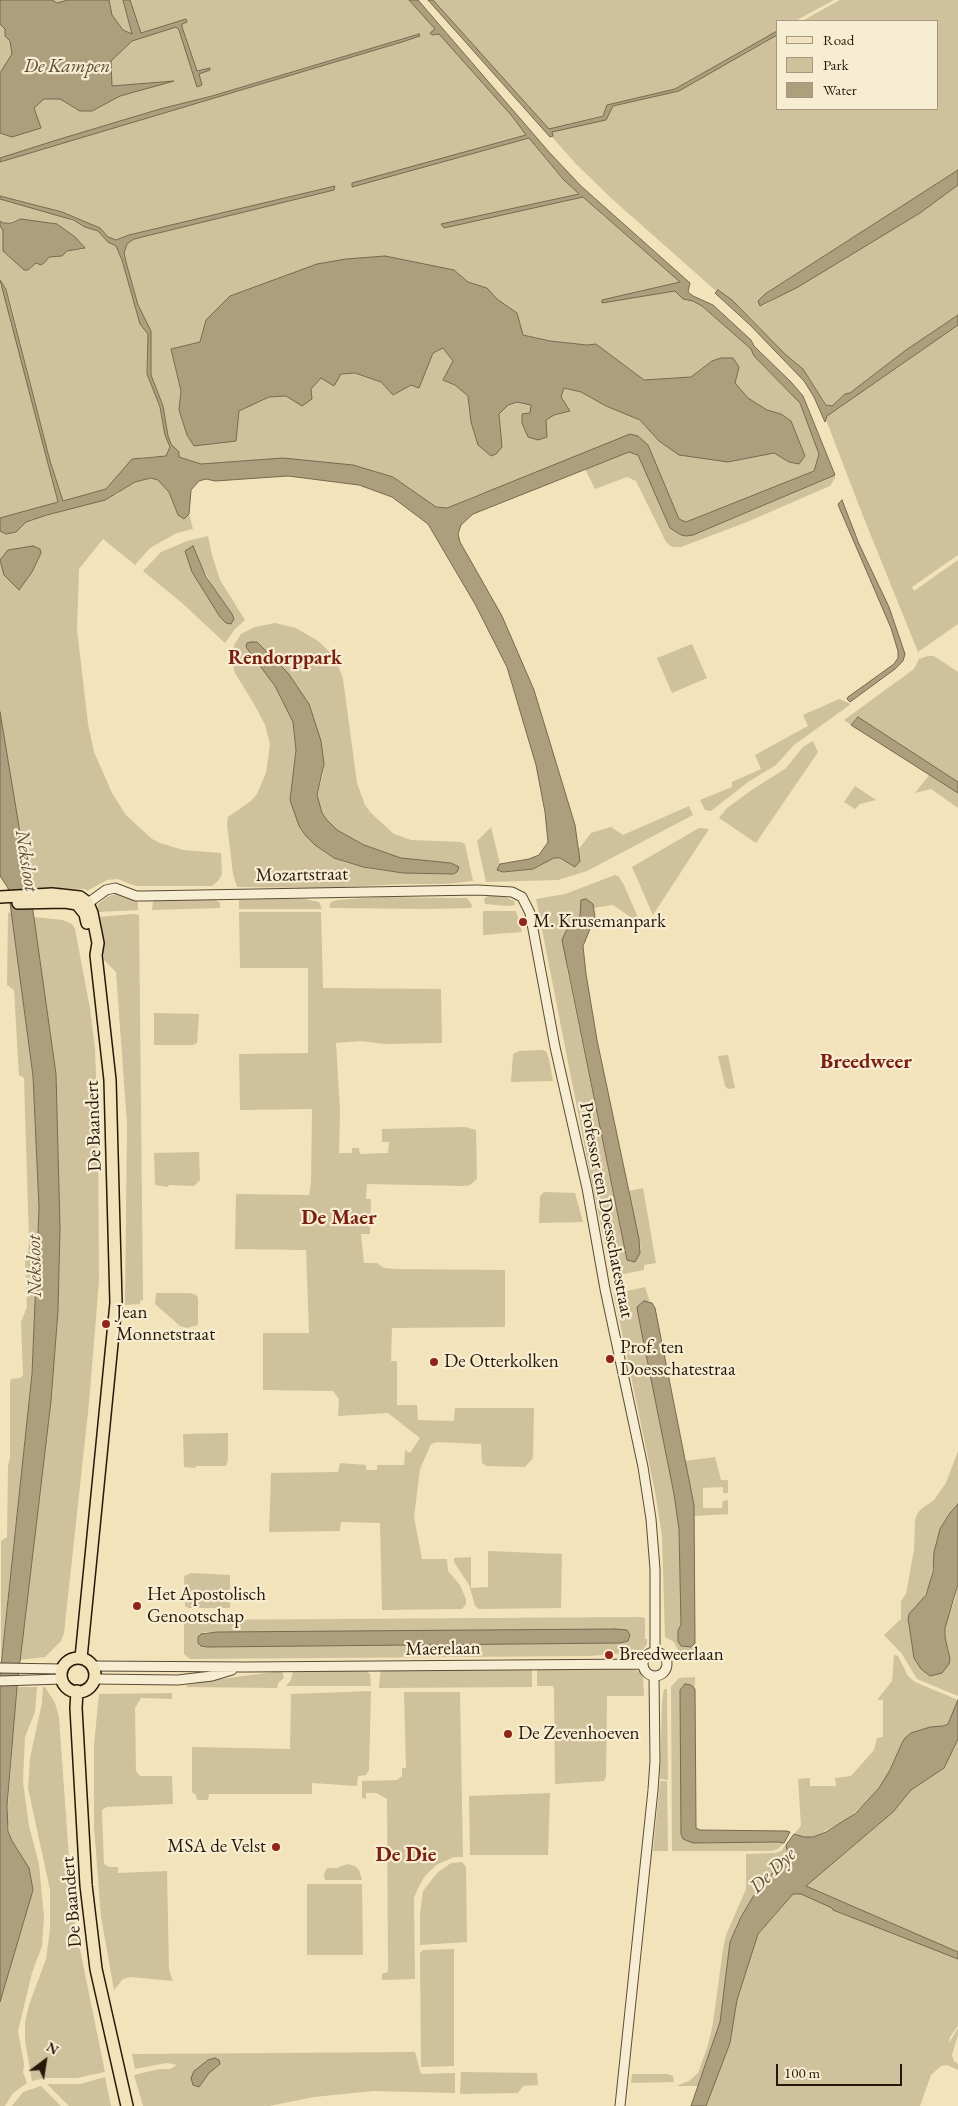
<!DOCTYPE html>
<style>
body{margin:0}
#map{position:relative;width:958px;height:2106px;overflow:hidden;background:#f2e3ba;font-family:"EB Garamond",serif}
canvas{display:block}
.legend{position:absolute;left:776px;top:20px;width:162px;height:90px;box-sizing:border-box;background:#f7edd2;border:1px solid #a49882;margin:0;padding:6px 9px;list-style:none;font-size:15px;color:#271909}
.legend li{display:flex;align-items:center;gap:10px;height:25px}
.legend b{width:25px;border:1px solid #a49882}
.north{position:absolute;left:20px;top:2036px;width:50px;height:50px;-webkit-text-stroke:4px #f7edd2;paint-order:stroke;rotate:31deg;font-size:14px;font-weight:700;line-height:20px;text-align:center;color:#271909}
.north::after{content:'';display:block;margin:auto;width:18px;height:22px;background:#271909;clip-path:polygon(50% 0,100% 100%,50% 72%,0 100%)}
.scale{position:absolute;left:776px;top:2064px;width:126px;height:22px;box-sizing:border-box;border:2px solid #271909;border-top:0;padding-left:6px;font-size:15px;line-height:18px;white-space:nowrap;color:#271909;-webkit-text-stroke:4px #f7edd2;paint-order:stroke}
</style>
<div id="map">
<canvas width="958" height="2106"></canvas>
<ul class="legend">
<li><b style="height:6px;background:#f2e3ba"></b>Road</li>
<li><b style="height:14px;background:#cfc19c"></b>Park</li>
<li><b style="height:14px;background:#ad9e7e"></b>Water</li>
</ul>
<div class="north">N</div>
<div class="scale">100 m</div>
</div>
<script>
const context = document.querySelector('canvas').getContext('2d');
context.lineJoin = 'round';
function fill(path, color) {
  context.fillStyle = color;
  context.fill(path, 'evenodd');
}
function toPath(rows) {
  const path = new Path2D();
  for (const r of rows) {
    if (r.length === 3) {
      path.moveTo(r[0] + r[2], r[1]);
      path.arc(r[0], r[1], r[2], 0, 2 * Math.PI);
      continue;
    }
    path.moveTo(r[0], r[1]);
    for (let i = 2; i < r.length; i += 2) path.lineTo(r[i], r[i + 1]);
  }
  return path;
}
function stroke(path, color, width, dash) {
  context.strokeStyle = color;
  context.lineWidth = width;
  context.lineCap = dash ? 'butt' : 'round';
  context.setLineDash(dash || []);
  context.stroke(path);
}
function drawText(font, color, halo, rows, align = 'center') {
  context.font = font + ' "EB Garamond",serif';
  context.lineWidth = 4.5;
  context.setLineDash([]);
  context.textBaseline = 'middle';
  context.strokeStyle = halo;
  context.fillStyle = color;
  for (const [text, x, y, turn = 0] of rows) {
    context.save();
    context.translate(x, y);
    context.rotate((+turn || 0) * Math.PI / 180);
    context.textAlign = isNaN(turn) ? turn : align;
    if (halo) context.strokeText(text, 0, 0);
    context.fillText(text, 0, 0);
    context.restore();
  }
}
fill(toPath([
 [0,0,409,0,435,29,432,35,439,34,512,116,526,135,352,186,529,138,563,179,579,194,442,224,444,228,583,197,680,282,602,301,675,291,683,299,693,301,702,306,751,349,754,356,800,403,819,454,814,471,686,522,679,519,648,445,477,495,447,508,436,507,393,477,283,458,201,464,179,457,179,452,171,444,168,436,163,406,151,375,151,331,138,305,126,262,124,253,127,244,134,239,334,190,335,186,129,235,116,240,108,237,100,228,62,212,0,196,0,162,402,42,418,34,212,96,160,109,0,158],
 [454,270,468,282,487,288,497,299,517,313,523,335,550,341,587,345,596,344,644,380,691,377,712,361,739,367,734,383,748,398,767,410,781,414,791,421,804,456,799,464,789,462,774,453,728,462,659,441,640,420,606,406,581,392,564,388,561,397,569,411,554,415,546,420,547,428,528,437,522,423,530,413,531,405,516,402,508,405,499,414,502,447,491,456,478,444,471,422,468,396,455,385,443,380,453,361,443,348,433,353,419,387,411,385,393,395,381,382,355,373,341,374,321,378,311,389,286,396,269,397,239,411,236,441,194,446,187,435,179,410,181,391,171,349,200,342,206,320,230,296,266,283],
 [433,0,834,0,795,21,777,21,777,31,675,89,607,105,603,115,549,129],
 [840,0,958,0,958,170,765,294,763,306,920,213,958,185,958,315,906,350,850,393,845,394,832,406,827,405,803,369,786,355,755,323,727,296,716,291,611,198,576,164,552,137,551,132,606,120,613,106,679,91,777,35,777,109,937,109,937,21,802,21],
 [0,199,64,217,85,227,98,231,108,242,116,246,122,260,140,324,148,334,147,374,160,407,165,435,170,447,167,456,143,457,121,474,106,489,63,501,50,461,7,289,0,280,0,226,3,229,3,251,19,265,28,270,36,263,45,262,49,257,62,256,67,251,84,249,75,237,57,224,21,219,3,223,0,221],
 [0,284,3,289,8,306,58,503,0,518],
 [958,325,958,555,912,587,914,591,958,560,958,624,918,652,863,516,825,417],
 [629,452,638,455,670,528,681,535,686,536,693,535,835,475,835,478,830,486,823,489,747,522,681,547,672,547,666,542,636,481,627,477,595,489,585,469],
 [151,478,158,480,170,492,175,509,181,518,184,519,189,514,193,529,177,533,150,548,135,565,103,539,79,569,77,629,88,724,94,752,112,793,126,815,152,839,160,843,183,850,221,853,222,874,218,881,212,886,136,886,117,879,107,880,87,891,85,889,28,888,0,712,0,531,6,534,16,532,26,522,117,494,121,490,135,482],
 [208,536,212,555,220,580,245,620,235,629,225,643,182,603,143,571,161,552,187,541],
 [200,563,216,592,220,617,192,572],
 [275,623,296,628,318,641,333,655,338,665,343,679,357,783,365,805,371,813,394,834,411,840,461,842,465,844,473,881,446,884,404,884,322,888,237,887,233,874,227,824,228,817,251,801,257,794,266,773,270,744,265,725,254,704,235,673,233,666,233,650,234,645,241,634,255,627],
 [251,642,257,642,324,761,323,775,317,795,322,813,327,820,337,830,364,845,401,858,451,863,457,872,453,874,403,873,378,870,347,863,324,852,306,836,290,800,296,750,293,721,275,686,265,672],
 [692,644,707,678,672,693,657,658],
 [928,656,934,656,958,672,958,782,858,717,851,725,844,720,914,669,919,659],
 [839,699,851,704,794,745,776,765,748,782,711,811,705,810,700,800,732,787,732,782,761,769,755,755,808,726,803,715],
 [813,741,818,752,756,843,719,818,727,808,753,789,785,769,803,747],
 [929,775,958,793,958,808,931,789,915,793],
 [855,786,876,800,860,804,855,809,844,802],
 [689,806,693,815,587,871,558,880,486,882,477,841,491,827,500,864,497,870,503,872,533,869,554,858,565,860,572,866,578,850,591,833,611,827,623,835],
 [699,828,709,829,653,915,632,867],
 [615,875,619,877,624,885,639,920,638,922,613,905,594,908,593,904,581,911,580,916,566,931,567,969,627,1260,641,1249,629,1191,643,1188,656,1263,644,1265,644,1270,619,1275,618,1271,611,1273,590,1174,536,899,565,894],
 [116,894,138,902,138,910,98,912,98,904,107,897],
 [493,895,506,897,514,901,515,905,507,906,485,904,484,899,486,897],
 [381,897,467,898,472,905,471,908,428,909,332,908,329,907,331,902,337,900],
 [213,898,220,903,220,908,152,910,153,902,155,900],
 [269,899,304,899,319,902,322,909,239,909,239,900],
 [483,911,516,911,522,932,483,935],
 [11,912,33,1076,39,1208,32,1374,1,1660,1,1541,7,1537,8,1466,10,1458,10,1382,11,1379,20,1378,23,1375,21,1322,27,1307,25,1258,28,1253,29,1241,24,1078,19,1075,14,990,7,985,8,913],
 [239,912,321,912,323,988,441,989,442,1043,385,1044,360,1041,336,1043,340,1111,339,1153,352,1153,352,1148,359,1148,360,1154,388,1153,389,1142,382,1142,382,1129,465,1127,476,1130,477,1179,470,1185,463,1186,367,1184,366,1199,371,1199,370,1234,361,1234,364,1263,377,1263,384,1268,396,1269,505,1270,505,1327,392,1328,391,1361,397,1361,397,1405,417,1405,418,1420,454,1421,455,1408,534,1408,533,1458,525,1467,486,1466,482,1463,481,1444,437,1442,431,1444,420,1469,414,1517,422,1559,447,1559,448,1571,460,1585,466,1599,466,1604,462,1609,382,1610,380,1523,341,1522,340,1531,269,1532,271,1473,338,1472,340,1463,366,1465,366,1470,377,1470,377,1465,404,1465,405,1450,410,1453,420,1438,388,1413,338,1416,339,1399,333,1391,263,1390,263,1333,309,1333,306,1250,235,1249,236,1194,309,1195,311,1183,312,1109,240,1110,239,1054,308,1053,308,968,240,968],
 [134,914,139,915,143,1300,140,1301,140,1304,125,1305,127,1124,116,972,104,960,98,917],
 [33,917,63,920,72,924,75,929,90,1008,95,1049,98,1131,99,1281,89,1403,64,1633,61,1641,45,1657,20,1660,51,1401,58,1311,60,1228,56,1074],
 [154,1013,199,1014,197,1043,193,1045,154,1045],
 [541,1050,546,1051,549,1059,553,1081,511,1082,513,1054,519,1051],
 [728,1055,735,1088,728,1089,725,1086,718,1056],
 [199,1152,200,1180,194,1186,169,1185,168,1187,155,1185,154,1153],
 [544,1192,575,1193,583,1222,539,1223,540,1196],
 [645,1287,650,1302,648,1301,638,1314,674,1494,679,1529,681,1625,678,1630,694,1644,695,1643,696,1654,679,1652,674,1642,665,1637,662,1536,655,1492,614,1294],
 [156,1293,190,1293,196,1295,198,1298,198,1325,187,1328,180,1326,155,1304],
 [228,1433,228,1460,226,1466,196,1466,196,1468,184,1467,183,1434],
 [958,1451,958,1504,950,1513,940,1529,936,1542,930,1585,921,1602,909,1614,908,1624,914,1658,921,1669,930,1676,949,1652,945,1637,946,1622,955,1600,958,1584,958,1696,917,1679,902,1654,884,1635,901,1619,901,1601,906,1594,914,1550,915,1520,917,1514,921,1509,934,1500,946,1483],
 [715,1457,721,1480,728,1480,728,1493,723,1493,723,1487,703,1488,703,1508,722,1508,723,1501,728,1500,728,1514,694,1516,694,1505,685,1461],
 [488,1551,562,1554,561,1608,479,1609,475,1606,469,1585,454,1562,454,1558,471,1557,471,1588,488,1587],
 [191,1573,230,1575,230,1608,189,1608,185,1606,184,1576],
 [640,1617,645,1618,645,1639,647,1639,647,1644,640,1653,631,1656,631,1653,628,1653,589,1656,190,1659,184,1654,184,1620],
 [204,1632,628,1632,630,1637,628,1641,620,1643,207,1647,201,1646,198,1642,198,1637],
 [894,1655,898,1656,908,1676,915,1682,958,1700,951,1721,943,1726,930,1727,911,1733,905,1738,902,1743,890,1770,879,1788,866,1803,844,1821,813,1837,804,1837,794,1834,801,1826,798,1779,810,1778,810,1786,836,1786,835,1778,851,1776,874,1750,877,1738,883,1737,883,1700,877,1700,892,1681],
 [626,1667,640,1672,643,1678,644,1696,607,1696,606,1776,604,1781,555,1784,554,1690,553,1686,537,1686,537,1668],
 [532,1668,532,1687,379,1688,380,1674,382,1670],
 [293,1670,366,1670,370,1674,371,1686,286,1686,291,1680],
 [282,1671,284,1678,278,1683,277,1688,186,1687,187,1685,220,1679],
 [695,1677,693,1843,778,1842,784,1843,778,1849,772,1851,672,1851,671,1687,679,1678],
 [17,1687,37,1687,35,1712,25,1737,23,1782,29,1826,39,1864,44,1917,42,1946,32,1973,18,2031,24,2064,23,2072,27,2083,13,2093,5,2106,0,2106,0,2002,33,1890,18,1850,11,1841,7,1818],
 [43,1687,45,1687,55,1703,59,1717,73,1915,105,2072,77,2078,46,2078,32,2081,25,2041,25,2022,29,2005,46,1959,50,1929,50,1890,28,1788,30,1758,42,1703],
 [664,1689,667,1689,668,1780,660,1779,662,1703],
 [371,1691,369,1770,366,1775,358,1776,357,1786,312,1783,312,1794,209,1794,208,1800,197,1800,196,1795,192,1792,192,1747,290,1749,291,1694],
 [404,1692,460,1692,463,1857,454,1857,436,1865,425,1876,419,1886,414,1898,415,1979,382,1980,382,1974,388,1972,387,1799,376,1793,366,1793,366,1799,362,1798,362,1781,397,1780,402,1776,402,1768,406,1768],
 [172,1693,172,1699,141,1698,135,1708,136,1771,140,1776,172,1776,173,1804,107,1807,102,1810,102,1814,104,1864,109,1867,118,1867,118,1873,167,1871,169,1970,173,1981,131,1977,123,1979,114,1990,101,1917,94,1827,94,1745,99,1694],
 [958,1738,958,2026,950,2037,949,2043,958,2028,958,2035,952,2055,954,2061,958,2064,958,2070,947,2065,941,2066,931,2075,920,2106,706,2106,730,2043,737,2000,758,1934,793,1894,806,1886,893,1812,911,1790,954,1749],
 [660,1781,667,1781,668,1851,653,1851],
 [550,1793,548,1855,470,1855,469,1796],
 [786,1845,788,1855,754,1895,741,1917,730,1942,720,2022,698,2086,676,2086,689,2081,698,2073,708,2045,713,2023,723,1949,726,1935,746,1889,746,1854,775,1853,781,1851],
 [462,1862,466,1867,467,1942,420,1945,420,1914,423,1891,438,1872,451,1863],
 [347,1864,355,1866,359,1870,362,1880,325,1880,324,1874,327,1868,337,1868],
 [307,1884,362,1884,363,1955,307,1955],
 [454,1949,454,2066,421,2067,420,1953,423,1950],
 [415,2052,421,2074,455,2073,455,2093,373,2091,314,2097,269,2106,143,2106,134,2075,159,2069,170,2069,177,2065,167,2063,135,2069,132,2054],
 [461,2072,537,2073,538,2085,523,2086,518,2093,460,2094],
 [632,2074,667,2074,673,2076,674,2082,631,2083],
 [105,2077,111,2106,69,2106,47,2084,80,2084],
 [41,2086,61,2106,12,2106,23,2092]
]), '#cfc19c');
const water = toPath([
 [0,0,52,0,57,3,68,0,109,0,112,15,123,30,132,34,123,0,130,0,141,33,186,19,187,22,182,24,182,27,197,71,210,68,210,70,199,74,202,85,197,87,179,30,176,27,132,41,111,61,112,86,174,81,120,96,92,111,80,111,60,99,44,99,34,108,41,128,12,137,0,133,0,73,12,54,10,41,5,36,5,29,0,24,0,0],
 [409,0,418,0,549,152,581,186,690,283,688,292,693,296,713,305,751,340,754,346,791,382,803,396,835,475,693,535,686,536,681,535,670,528,638,455,629,452,473,514,461,525,458,534,460,542,502,616,534,690,575,825,580,861,575,867,560,858,554,858,533,869,503,872,497,870,500,864,529,859,539,855,548,842,545,812,536,765,507,667,475,604,428,524,392,497,359,485,288,476,215,481,206,479,199,481,191,490,189,514,184,519,178,515,169,492,158,480,151,478,135,482,105,500,47,515,26,522,16,532,6,534,0,531,0,518,58,502,0,280,6,289,50,461,63,501,106,489,132,459,166,456,170,447,165,435,160,407,147,374,148,334,140,324,122,260,116,246,108,242,98,231,85,227,73,220,0,199,0,196,62,212,100,228,108,237,116,240,129,235,335,186,334,190,134,239,127,244,124,253,126,262,138,305,151,331,151,375,163,406,168,436,171,444,179,452,179,457,201,464,283,458,353,465,393,477,436,507,447,508,630,434,638,436,648,445,679,519,686,522,814,471,819,454,800,403,754,356,751,349,702,306,693,301,683,299,675,291,602,303,602,300,680,282,583,197,444,228,441,224,579,194,563,179,529,138,352,187,352,183,526,135,512,116,439,34,432,35,430,33,435,29,409,0],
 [428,0,433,0,549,129,603,116,607,105,675,89,777,31,777,35,679,91,613,106,606,120,552,132,553,136,550,137,428,0],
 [419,34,420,36,402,42,0,162,0,158,60,139,160,109,212,96,419,34],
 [958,170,958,185,920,213,798,287,760,306,758,301,765,294,958,170],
 [21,219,57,224,75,237,85,248,67,251,62,256,49,257,45,262,41,265,36,263,28,270,24,270,3,251,3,230,0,226,0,221,3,223,11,223,21,219],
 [385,256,454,270,468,282,487,288,497,299,517,313,523,335,550,341,587,345,596,344,644,380,691,377,712,361,721,358,733,358,739,367,735,383,748,398,767,410,781,414,791,421,805,456,799,464,789,462,774,453,728,462,679,455,659,441,640,420,606,406,581,392,564,388,561,397,570,411,554,415,546,420,547,437,538,440,528,437,522,423,522,414,530,413,531,405,517,402,508,405,499,414,502,447,496,454,491,456,478,445,471,422,468,396,455,385,443,380,453,361,443,348,433,353,419,388,411,385,393,395,381,382,355,373,341,374,334,386,321,378,311,389,312,399,302,406,286,396,269,397,239,411,236,441,194,446,187,435,179,410,181,391,171,349,200,342,206,320,230,296,317,264,346,259,385,256],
 [718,290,732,300,786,355,803,369,826,405,832,406,845,394,850,393,906,350,958,315,958,325,827,416,825,422,814,397,804,381,750,325,715,293,718,290],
 [842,500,859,544,889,607,905,654,903,661,895,669,850,702,847,699,848,697,894,664,898,658,898,651,891,628,839,507,838,504,842,500],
 [33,546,40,549,41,553,32,572,19,590,4,575,0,560,8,550,33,546],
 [193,546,206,577,232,614,234,619,231,624,226,623,220,617,192,572,185,551,193,546],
 [251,642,257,642,288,673,309,704,321,741,324,764,317,795,322,813,327,820,337,830,364,845,401,858,451,863,459,867,457,872,453,874,403,873,363,867,334,858,315,845,306,836,299,826,290,800,296,750,293,722,275,686,246,647,247,643,251,642],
 [0,712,33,911,56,1074,60,1228,58,1311,51,1401,17,1687,7,1806,8,1831,12,1841,29,1868,33,1890,0,2002,0,1675,32,1374,39,1208,33,1076,8,888,0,876,0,712],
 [858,717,958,782,958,793,851,725,858,717],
 [586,899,593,904,595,917,583,946,586,974,597,1040,639,1239,640,1253,635,1262,627,1260,562,940,566,931,580,916,581,900,586,899],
 [644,1301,652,1303,655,1308,694,1505,695,1643,691,1647,681,1646,678,1641,678,1630,681,1625,679,1529,674,1494,638,1314,637,1307,644,1301],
 [958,1504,958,1584,945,1628,945,1637,950,1659,949,1664,942,1673,930,1676,921,1669,914,1658,908,1619,909,1614,926,1595,933,1572,934,1552,940,1529,950,1513,958,1504],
 [615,1629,627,1630,630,1635,628,1641,620,1643,207,1647,201,1646,198,1643,198,1637,201,1634,217,1632,615,1629],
 [685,1684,691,1685,695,1689,696,1828,700,1830,787,1831,790,1832,784,1843,778,1842,693,1843,683,1839,681,1834,680,1690,685,1684],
 [958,1700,958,1739,944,1768,911,1790,893,1812,806,1886,958,1952,958,1959,833,1910,832,1908,801,1894,793,1894,758,1934,737,2000,730,2043,706,2106,691,2106,720,2022,730,1942,741,1917,754,1895,788,1855,786,1845,794,1834,804,1837,813,1837,826,1832,856,1813,879,1788,890,1770,902,1743,905,1738,911,1733,930,1727,943,1726,948,1724,958,1700],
 [215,2058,219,2060,220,2064,209,2073,199,2087,193,2085,191,2078,194,2071,208,2060,215,2058]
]);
fill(water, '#ad9e7e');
stroke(water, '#77694f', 1);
const minor = toPath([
 [84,906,106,890,115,888,136,896,144,896,478,890,512,892,522,897,530,913,555,1047,587,1188,605,1289,643,1467,651,1519,655,1569,655,1651],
 [655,1664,12],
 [92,1666,245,1667,642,1664],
 [0,1668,62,1669],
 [94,1679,178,1680,212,1676,232,1670],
 [0,1681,62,1679],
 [620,2106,653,1790,655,1761,654,1676]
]);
const major = toPath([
 [0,897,52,894,80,897,88,903,92,913,98,943,96,955,110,1080,116,1303,81,1658],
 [18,903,65,902,77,904,85,914,87,923],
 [78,1675,17],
 [77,1691,76,1708,86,1885,96,1969,127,2106]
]);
stroke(minor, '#5a4c35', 11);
stroke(major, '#271909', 14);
stroke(minor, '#f7edd2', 9);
stroke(major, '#f2e3ba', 11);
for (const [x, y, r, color] of [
 [523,922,5,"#8f2418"],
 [106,1324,5,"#8f2418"],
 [610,1359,5,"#8f2418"],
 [434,1362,5,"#8f2418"],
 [137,1606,5,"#8f2418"],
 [609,1655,5,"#8f2418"],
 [508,1734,5,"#8f2418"],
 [276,1847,5,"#8f2418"]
]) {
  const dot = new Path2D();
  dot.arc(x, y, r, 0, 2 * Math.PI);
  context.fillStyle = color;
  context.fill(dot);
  stroke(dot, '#f7edd2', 2);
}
drawText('italic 19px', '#594b35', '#f7edd2', [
 ["De Kampen",67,67]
]);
drawText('19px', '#271909', '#f7edd2', [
 ["Mozartstraat",302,875,-1],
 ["De Baandert",94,1126,-92],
 ["Professor ten Doesschatestraat",606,1210,79],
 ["Maerelaan",443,1649,-1],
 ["De Baandert",72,1902,-95]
]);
drawText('19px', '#271909', '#f7edd2', [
 ["M. Krusemanpark",533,922],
 ["Jean",116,1313],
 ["Monnetstraat",116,1335],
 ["Prof. ten",620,1348],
 ["Doesschatestraa",620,1370],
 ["De Otterkolken",444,1362],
 ["Het Apostolisch",147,1595],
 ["Genootschap",147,1617],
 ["Breedweerlaan",619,1655],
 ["De Zevenhoeven",518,1734],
 ["MSA de Velst",266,1847,"right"]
], 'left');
drawText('bold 20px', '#7a1f14', '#f7edd2', [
 ["Rendorppark",285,659]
]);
drawText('italic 20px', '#5d4e38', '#f7edd2', [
 ["Neksloot",26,861,81],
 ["Neksloot",35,1266,-91],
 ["De Dye",773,1871,-44]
]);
drawText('bold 21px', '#7a1f14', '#f7edd2', [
 ["Breedweer",866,1062],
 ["De Maer",339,1218],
 ["De Die",406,1855]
]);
</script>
